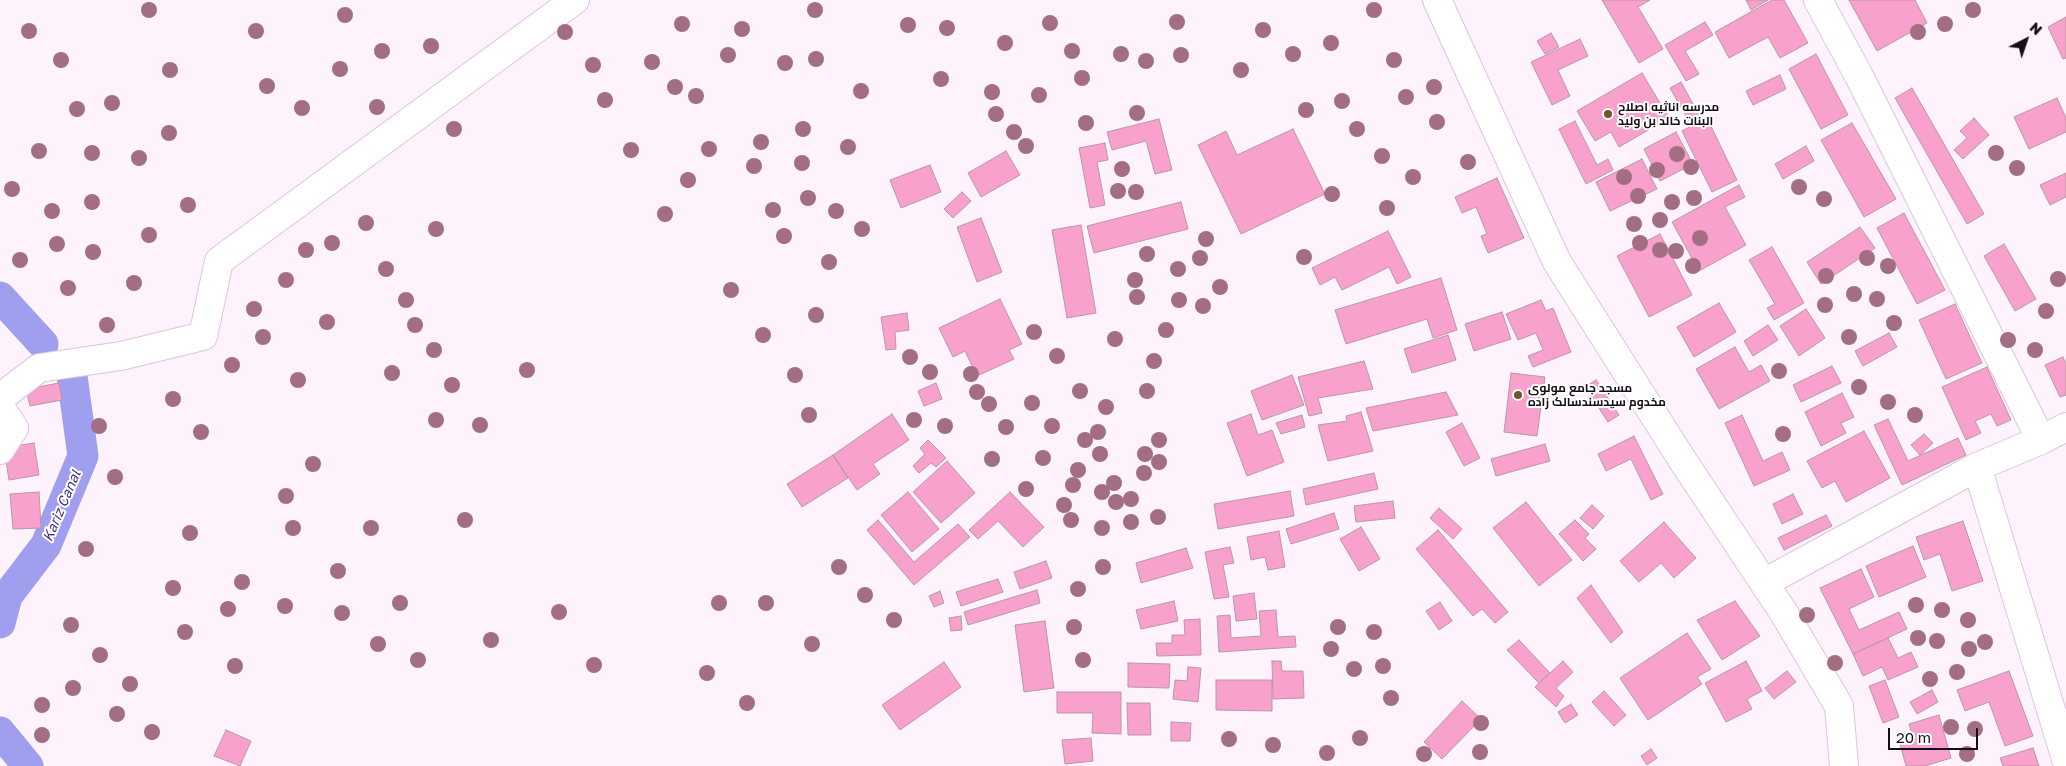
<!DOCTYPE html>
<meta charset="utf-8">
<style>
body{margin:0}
#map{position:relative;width:2066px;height:766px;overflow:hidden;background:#fef3fd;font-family:"Golos Text",sans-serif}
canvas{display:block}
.north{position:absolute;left:2001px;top:15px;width:50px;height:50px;-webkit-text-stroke:4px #fff;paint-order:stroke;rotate:41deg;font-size:14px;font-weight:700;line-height:20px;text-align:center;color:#160d16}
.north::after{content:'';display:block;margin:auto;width:18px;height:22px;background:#160d16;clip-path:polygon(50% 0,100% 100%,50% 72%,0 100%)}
.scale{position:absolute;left:1888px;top:728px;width:90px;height:22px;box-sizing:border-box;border:2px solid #160d16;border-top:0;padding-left:6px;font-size:15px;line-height:18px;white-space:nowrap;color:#160d16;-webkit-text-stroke:4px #fff;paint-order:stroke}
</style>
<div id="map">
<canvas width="2066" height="766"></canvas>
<div class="north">N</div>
<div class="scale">20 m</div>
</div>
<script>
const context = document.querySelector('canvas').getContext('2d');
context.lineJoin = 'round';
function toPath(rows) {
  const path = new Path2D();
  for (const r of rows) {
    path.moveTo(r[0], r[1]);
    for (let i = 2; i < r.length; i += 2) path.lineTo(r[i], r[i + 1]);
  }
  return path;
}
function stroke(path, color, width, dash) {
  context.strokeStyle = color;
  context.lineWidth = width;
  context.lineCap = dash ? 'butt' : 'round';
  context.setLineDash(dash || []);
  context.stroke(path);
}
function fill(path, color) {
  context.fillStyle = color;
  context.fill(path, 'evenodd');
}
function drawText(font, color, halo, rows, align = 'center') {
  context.font = font + ' "Golos Text",Cairo,sans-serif';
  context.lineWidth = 4;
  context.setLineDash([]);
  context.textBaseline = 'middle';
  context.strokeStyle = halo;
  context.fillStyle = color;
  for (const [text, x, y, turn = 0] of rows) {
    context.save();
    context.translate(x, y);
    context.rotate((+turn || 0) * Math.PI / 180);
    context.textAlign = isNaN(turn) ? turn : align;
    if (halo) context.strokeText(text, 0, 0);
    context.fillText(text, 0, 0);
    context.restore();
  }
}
stroke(toPath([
 [0,297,43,344],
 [0,623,7,596,46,545,83,456,72,376],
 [0,732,28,766]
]), '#a09eee', 31);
const building = toPath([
 [1602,0,1650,0,1638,7,1663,49,1639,63,1602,0],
 [1746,0,1768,0,1751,10,1746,0],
 [1772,0,1784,0,1808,43,1780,58,1768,37,1729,58,1715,32,1772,0],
 [1849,0,1915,0,1927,23,1877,51,1849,0],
 [2066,17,2066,58,2063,59,2048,27,2066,17],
 [1705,22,1713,35,1685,51,1699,74,1686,81,1665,45,1705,22],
 [1551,33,1559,47,1545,54,1537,41,1551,33],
 [1580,39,1588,56,1558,70,1570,96,1552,105,1531,62,1580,39],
 [1816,54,1848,115,1821,129,1789,69,1816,54],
 [1642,73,1669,118,1619,147,1611,132,1595,141,1577,111,1642,73],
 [1780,75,1786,89,1753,105,1746,91,1780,75],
 [1681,82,1699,115,1689,121,1670,88,1681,82],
 [1912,88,1984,214,1967,224,1895,98,1912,88],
 [2057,98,2066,118,2066,132,2029,149,2014,117,2057,98],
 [1707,118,1737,180,1712,192,1682,131,1707,118],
 [1974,118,1989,135,1963,159,1954,150,1967,138,1960,131,1974,118],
 [1159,119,1172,170,1155,174,1146,141,1112,150,1107,132,1159,119],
 [1575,121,1597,165,1608,159,1613,170,1586,184,1559,129,1575,121],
 [1852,123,1896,199,1864,217,1821,140,1852,123],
 [1293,129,1325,194,1241,234,1198,145,1226,131,1237,155,1293,129],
 [1676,132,1693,164,1660,181,1644,149,1676,132],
 [1105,143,1108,160,1097,162,1105,205,1090,208,1079,148,1105,143],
 [1806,146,1814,161,1783,179,1775,164,1806,146],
 [1006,151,1020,175,981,197,968,173,1006,151],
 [1642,159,1657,189,1610,211,1596,182,1642,159],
 [930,165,941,192,901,208,890,180,930,165],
 [2066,173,2066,197,2050,205,2040,185,2066,173],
 [1497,178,1524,238,1488,253,1481,236,1487,234,1476,207,1462,213,1455,197,1497,178],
 [1739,185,1745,197,1725,207,1746,245,1699,271,1672,222,1739,185],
 [962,192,971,201,953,218,944,209,962,192],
 [1181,202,1188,229,1094,253,1087,226,1181,202],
 [1904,213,1945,290,1917,304,1877,228,1904,213],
 [981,218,1002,272,977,282,957,227,981,218],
 [1081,225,1096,313,1067,318,1052,230,1081,225],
 [1860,227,1875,248,1821,284,1807,262,1860,227],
 [1388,231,1411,277,1397,284,1389,267,1342,290,1335,277,1320,285,1312,268,1388,231],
 [1660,234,1692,295,1649,317,1617,256,1660,234],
 [2004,244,2036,299,2015,311,1984,256,2004,244],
 [1772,247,1804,303,1774,320,1767,308,1775,304,1749,260,1772,247],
 [1441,278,1457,330,1433,338,1427,319,1346,344,1335,310,1441,278],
 [1000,299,1022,344,1009,350,1014,359,977,376,965,351,953,357,939,328,1000,299],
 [1541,300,1546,311,1553,308,1571,352,1533,367,1528,356,1543,350,1536,333,1518,340,1506,314,1541,300],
 [1719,303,1736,332,1694,357,1677,327,1719,303],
 [1955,304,1982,363,1946,379,1919,320,1955,304],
 [1806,309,1825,338,1799,356,1780,326,1806,309],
 [1502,312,1511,339,1474,351,1465,324,1502,312],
 [907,313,909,330,895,332,896,349,886,350,881,317,907,313],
 [1768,325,1778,340,1753,356,1744,341,1768,325],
 [1889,333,1897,347,1863,366,1855,351,1889,333],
 [1448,335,1456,360,1412,373,1404,349,1448,335],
 [1735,347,1749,372,1761,365,1770,381,1719,409,1696,369,1735,347],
 [2063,357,2066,364,2066,395,2060,397,2045,365,2063,357],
 [1364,361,1373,389,1318,398,1322,413,1309,416,1298,377,1364,361],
 [1832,366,1841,383,1801,402,1793,385,1832,366],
 [1987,367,2011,420,1997,426,1991,414,1975,421,1981,433,1966,440,1942,387,1987,367],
 [1511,373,1545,377,1537,436,1504,432,1511,373],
 [1292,375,1304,405,1262,420,1251,391,1292,375],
 [1596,380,1619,415,1608,422,1585,387,1596,380],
 [59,383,62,400,30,406,26,389,59,383],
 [936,383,942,399,924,406,918,391,936,383],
 [1446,392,1458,415,1373,431,1366,408,1446,392],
 [1842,393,1854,417,1841,423,1846,433,1821,446,1805,412,1842,393],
 [1361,412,1373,451,1328,461,1318,425,1347,421,1346,416,1361,412],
 [892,414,909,440,873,464,880,474,857,490,833,455,892,414],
 [1251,414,1258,435,1272,430,1284,462,1247,476,1227,423,1251,414],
 [1302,415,1305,427,1281,434,1276,423,1302,415],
 [1742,415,1763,461,1782,452,1790,470,1754,486,1725,423,1742,415],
 [1888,419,1908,461,1958,438,1966,455,1902,485,1874,425,1888,419],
 [1462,423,1480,458,1464,466,1446,432,1462,423],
 [1864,431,1890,478,1846,502,1835,481,1822,488,1807,461,1864,431],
 [1924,434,1933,443,1920,455,1911,445,1924,434],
 [1634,436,1663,494,1651,500,1631,459,1606,471,1598,454,1634,436],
 [928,440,946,458,936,467,931,463,919,473,913,466,925,454,920,448,928,440],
 [34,443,39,475,9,480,4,448,34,443],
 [1545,444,1550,461,1496,476,1491,459,1545,444],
 [833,455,848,478,802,507,787,484,833,455],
 [947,461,975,493,941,523,913,492,947,461],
 [1374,473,1378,489,1306,505,1303,489,1374,473],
 [1290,491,1294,516,1218,529,1214,504,1290,491],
 [39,492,41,528,13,529,10,494,39,492],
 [908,492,939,529,912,552,881,515,908,492],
 [1010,492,1044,527,1023,547,998,521,978,539,969,530,1010,492],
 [1793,494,1803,514,1782,524,1773,504,1793,494],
 [1393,501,1395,518,1356,522,1354,506,1393,501],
 [1526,502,1572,560,1539,586,1493,528,1526,502],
 [1592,505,1604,516,1593,529,1580,518,1592,505],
 [1439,508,1462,529,1453,539,1430,518,1439,508],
 [1334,513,1339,529,1291,544,1286,529,1334,513],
 [1826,515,1832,526,1784,550,1778,538,1826,515],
 [878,520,914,562,958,524,970,537,914,585,867,530,878,520],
 [1575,520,1589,534,1585,538,1596,549,1583,561,1559,534,1575,520],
 [1963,521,1983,581,1952,591,1940,554,1924,560,1916,537,1963,521],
 [1664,522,1696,558,1674,578,1661,563,1639,582,1620,561,1664,522],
 [1361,527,1380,559,1359,571,1340,539,1361,527],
 [1438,530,1508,612,1495,623,1482,609,1473,616,1416,549,1438,530],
 [1279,531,1285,567,1268,570,1265,557,1251,560,1247,537,1279,531],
 [1913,546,1926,577,1879,597,1866,566,1913,546],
 [1230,547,1234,563,1223,565,1229,597,1214,599,1205,552,1230,547],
 [1186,548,1193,568,1141,583,1136,563,1186,548],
 [1046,561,1052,578,1020,589,1014,572,1046,561],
 [1861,569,1874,597,1849,609,1859,630,1899,612,1907,629,1853,654,1820,588,1861,569],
 [998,579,1003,592,961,606,956,592,998,579],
 [1591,585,1623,632,1611,643,1577,598,1591,585],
 [1037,590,1040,603,968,625,964,612,1037,590],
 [940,591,944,603,934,607,929,596,940,591],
 [1254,593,1257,619,1236,621,1233,596,1254,593],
 [1174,601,1178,621,1141,629,1136,610,1174,601],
 [1735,601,1760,636,1722,660,1697,620,1735,601],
 [1440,602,1452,621,1439,630,1426,611,1440,602],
 [1276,610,1278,637,1295,636,1296,647,1219,652,1217,616,1230,615,1231,638,1261,636,1259,611,1276,610],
 [961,616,962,630,951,631,949,618,961,616],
 [1200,619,1201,655,1157,656,1156,643,1172,643,1172,635,1185,635,1184,620,1200,619],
 [1045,621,1054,688,1024,692,1015,625,1045,621],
 [1687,633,1711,669,1697,677,1702,684,1648,720,1620,678,1687,633],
 [1888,638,1898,658,1911,652,1918,667,1888,680,1882,667,1863,676,1853,654,1888,638],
 [1519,640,1550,673,1539,683,1507,650,1519,640],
 [1272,661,1281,661,1282,671,1303,671,1304,698,1273,699,1272,661],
 [1563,661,1573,672,1556,688,1564,696,1556,707,1535,687,1563,661],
 [1746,661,1762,691,1747,699,1752,709,1726,722,1705,683,1746,661],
 [944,662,961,687,900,730,882,705,944,662],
 [1128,663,1170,664,1169,688,1128,687,1128,663],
 [1188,667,1201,668,1198,702,1173,699,1175,680,1187,681,1188,667],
 [1787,671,1796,682,1774,699,1765,688,1787,671],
 [2009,671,2033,736,2005,746,1989,702,1965,711,1957,690,2009,671],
 [1216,680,1272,680,1272,711,1216,710,1216,680],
 [1885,680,1899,717,1883,723,1869,686,1885,680],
 [1932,690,1938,702,1917,714,1910,702,1932,690],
 [1604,691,1626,715,1614,726,1592,702,1604,691],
 [1057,692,1121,692,1121,734,1092,733,1093,713,1057,713,1057,692],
 [1462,701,1481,719,1442,759,1424,742,1462,701],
 [1127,703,1150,703,1151,735,1128,735,1127,703],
 [1571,704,1578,715,1565,723,1558,712,1571,704],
 [1939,715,1951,758,1925,766,1906,766,1900,744,1914,740,1909,724,1939,715],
 [1171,722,1191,723,1190,741,1171,741,1171,722],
 [226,730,251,741,240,766,214,756,226,730],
 [1091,738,1093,761,1065,764,1062,740,1091,738],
 [2033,748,2039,766,2003,766,2000,758,2033,748],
 [1651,749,1657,758,1647,765,1641,756,1651,749]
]);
fill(building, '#f8a1cc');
stroke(building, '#b897a6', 1);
const street = toPath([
 [1437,0,1557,262,1683,461,1784,613,1839,706,1844,766],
 [1818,0,1859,76,2041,440],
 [0,398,39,368,121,356,203,336,219,261,575,0],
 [0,407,14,428,0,450],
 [1977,467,2066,759],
 [1764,583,1977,467,2041,440,2066,427]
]);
stroke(street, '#dec4dd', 30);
stroke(street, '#fff', 28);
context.fillStyle = '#a36e82';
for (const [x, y] of [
 [149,10],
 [815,10],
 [1374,10],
 [1973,10],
 [345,15],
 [1177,22],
 [1050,23],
 [682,24],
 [1945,24],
 [908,25],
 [947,28],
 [742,29],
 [1263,30],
 [29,31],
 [256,31],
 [565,32],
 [1918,32],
 [1005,43],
 [1331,43],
 [431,46],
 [382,51],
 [1072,51],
 [1121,54],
 [1293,54],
 [728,55],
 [1181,55],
 [816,59],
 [61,60],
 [1394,60],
 [1146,61],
 [652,62],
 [785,63],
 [593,65],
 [340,69],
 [170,70],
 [1241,70],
 [1082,78],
 [941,79],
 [267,86],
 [675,87],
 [1434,87],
 [861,91],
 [992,92],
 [1039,95],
 [696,96],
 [1406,97],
 [605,100],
 [1342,101],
 [112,103],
 [377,107],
 [302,108],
 [77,109],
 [1306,110],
 [1137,113],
 [996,114],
 [1437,122],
 [1086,123],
 [454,129],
 [803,129],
 [1357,129],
 [1014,132],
 [169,133],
 [761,142],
 [1026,146],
 [848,147],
 [709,149],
 [631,150],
 [39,151],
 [92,153],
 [1996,153],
 [1677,154],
 [1382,156],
 [139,158],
 [1468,162],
 [802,163],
 [754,166],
 [1691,167],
 [2017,168],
 [1122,169],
 [1657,170],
 [1413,177],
 [1624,177],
 [688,180],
 [1799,187],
 [12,189],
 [1118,191],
 [1136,192],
 [1332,194],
 [1638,196],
 [808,198],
 [1694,198],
 [1824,199],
 [92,202],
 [1672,202],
 [188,205],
 [1387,208],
 [773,210],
 [52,211],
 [836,211],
 [665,214],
 [1660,220],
 [366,223],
 [1634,224],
 [436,229],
 [862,229],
 [149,235],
 [784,236],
 [1700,238],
 [1206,239],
 [332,243],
 [1640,243],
 [57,244],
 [306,250],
 [1660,250],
 [1676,251],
 [93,252],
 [1147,254],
 [1304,257],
 [1200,258],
 [1867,258],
 [20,260],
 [829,262],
 [1693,266],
 [1888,266],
 [386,269],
 [1178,269],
 [1826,276],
 [2058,279],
 [286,280],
 [1135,280],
 [134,283],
 [1220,287],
 [68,288],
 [731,290],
 [1854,294],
 [1137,297],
 [1877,299],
 [406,300],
 [1179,300],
 [1825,305],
 [1203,306],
 [254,309],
 [2046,311],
 [816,315],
 [327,322],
 [1894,323],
 [107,325],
 [415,325],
 [1166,330],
 [1034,332],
 [763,335],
 [263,337],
 [1849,337],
 [1115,339],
 [2008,340],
 [434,350],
 [2035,350],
 [1057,356],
 [910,357],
 [1154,361],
 [232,365],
 [527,370],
 [1779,371],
 [930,372],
 [392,373],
 [971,374],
 [795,375],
 [298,380],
 [452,385],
 [1859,387],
 [1080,391],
 [1147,391],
 [977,392],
 [173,399],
 [1888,402],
 [1032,403],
 [989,404],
 [1106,407],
 [809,415],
 [1915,415],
 [436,420],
 [914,420],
 [480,425],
 [99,426],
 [945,426],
 [1052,426],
 [1006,427],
 [201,432],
 [1098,432],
 [1783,434],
 [1085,440],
 [1159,440],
 [1100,454],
 [1145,454],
 [1043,458],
 [992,459],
 [1159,462],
 [313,464],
 [1078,470],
 [1144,473],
 [115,477],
 [1114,483],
 [1073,485],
 [1026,489],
 [1102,492],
 [286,496],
 [1131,499],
 [1116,502],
 [1064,505],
 [1158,517],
 [465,520],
 [1071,520],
 [1131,522],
 [293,528],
 [371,528],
 [1102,528],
 [190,533],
 [86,549],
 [839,567],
 [1103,567],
 [338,571],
 [242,582],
 [173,588],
 [1078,589],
 [865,595],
 [400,603],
 [719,603],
 [766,603],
 [1916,605],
 [285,606],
 [228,609],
 [1942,610],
 [559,612],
 [342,613],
 [1807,615],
 [894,620],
 [1968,620],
 [71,625],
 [1074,627],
 [1338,627],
 [185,632],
 [1374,632],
 [1918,638],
 [491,640],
 [1937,641],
 [1985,642],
 [378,644],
 [812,644],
 [1331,649],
 [1969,649],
 [100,655],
 [418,660],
 [1083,660],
 [1835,663],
 [594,665],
 [235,666],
 [1383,666],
 [1354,669],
 [1957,672],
 [707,673],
 [1930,679],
 [130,684],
 [73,688],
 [1391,698],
 [747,703],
 [42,705],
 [117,714],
 [1481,723],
 [1951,727],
 [1975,729],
 [152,732],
 [42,735],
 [1360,738],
 [1229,739],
 [1273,745],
 [1480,752],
 [1327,753],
 [1424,754],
 [1967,754]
]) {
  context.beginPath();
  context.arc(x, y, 8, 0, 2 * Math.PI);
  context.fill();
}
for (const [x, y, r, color] of [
 [1608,114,5,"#725528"],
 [1518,395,5,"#725528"]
]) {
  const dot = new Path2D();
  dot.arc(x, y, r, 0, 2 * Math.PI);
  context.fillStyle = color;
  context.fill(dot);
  stroke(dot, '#fff', 2);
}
drawText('bold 12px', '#160d16', '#fff', [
 ["مدرسه اناثیه اصلاح",1618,107],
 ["البنات خالد بن ولید",1618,121],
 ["مسجد جامع مولوی",1528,388],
 ["مخدوم سیدسندسالک زاده",1528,402]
], 'left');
drawText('italic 14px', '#3f308c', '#fff', [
 ["Kariz Canal",62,506,-67]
]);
</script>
